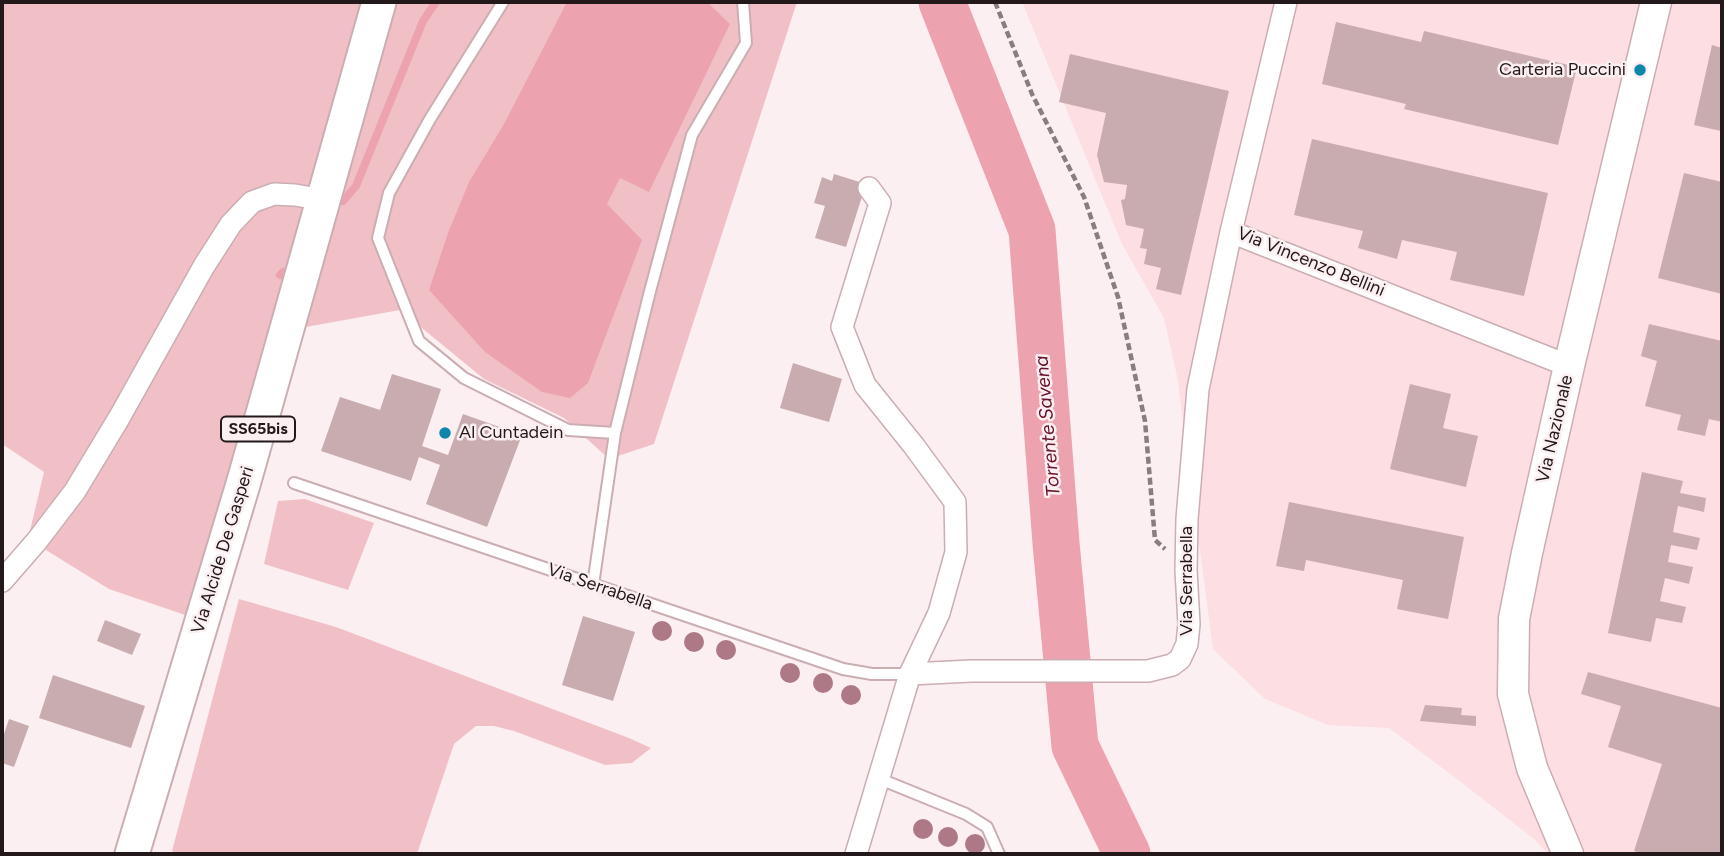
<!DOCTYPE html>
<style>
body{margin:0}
#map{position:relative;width:1724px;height:856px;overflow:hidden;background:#fbeff1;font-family:Figtree,sans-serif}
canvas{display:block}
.frame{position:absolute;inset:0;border:4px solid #23191a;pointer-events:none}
</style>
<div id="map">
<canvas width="1724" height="856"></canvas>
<div class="frame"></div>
</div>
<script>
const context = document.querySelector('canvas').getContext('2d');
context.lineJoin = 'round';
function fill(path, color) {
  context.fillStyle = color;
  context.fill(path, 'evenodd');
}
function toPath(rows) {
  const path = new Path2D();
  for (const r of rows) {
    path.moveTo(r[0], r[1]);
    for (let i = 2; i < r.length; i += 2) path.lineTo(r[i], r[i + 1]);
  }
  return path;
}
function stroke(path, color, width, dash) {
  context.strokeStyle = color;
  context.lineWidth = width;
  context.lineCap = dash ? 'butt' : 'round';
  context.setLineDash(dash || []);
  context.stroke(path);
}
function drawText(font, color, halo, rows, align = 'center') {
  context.font = font + ' Figtree,sans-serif';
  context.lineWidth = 5;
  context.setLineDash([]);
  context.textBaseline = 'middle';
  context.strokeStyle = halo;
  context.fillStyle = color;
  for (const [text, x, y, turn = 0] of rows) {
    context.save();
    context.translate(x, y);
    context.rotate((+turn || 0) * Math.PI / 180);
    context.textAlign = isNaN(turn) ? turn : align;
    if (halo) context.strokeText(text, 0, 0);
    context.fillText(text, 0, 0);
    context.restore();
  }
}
fill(toPath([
 [1022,2,1722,2,1722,854,1548,854,1534,839,1457,779,1389,728,1328,725,1265,699,1213,649,1177,376,1164,318,1122,244]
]), '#fddee2');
fill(toPath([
 [2,2,797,2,654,444,609,459,564,418,484,379,400,310,278,332,188,616,109,589,28,539,44,472,2,444],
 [305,499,374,523,348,590,264,564,278,501],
 [239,599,336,627,629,738,651,748,632,763,605,765,514,731,494,726,476,726,454,744,417,854,180,854,172,851]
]), '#f1c0c7');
fill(toPath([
 [567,2,707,2,730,24,649,192,620,178,607,204,642,240,588,383,570,398,542,392,485,352,429,290,448,233,469,182,504,124]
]), '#eda3af');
stroke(toPath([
 [343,201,356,186,423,21,436,2],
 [280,275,283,272]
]), '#eda3af', 8);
stroke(toPath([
 [942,2,1032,230,1056,543,1075,746,1127,854]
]), '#eda3af', 47);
fill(toPath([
 [1336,22,1421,42,1424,31,1577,67,1558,145,1404,109,1406,104,1322,84],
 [1712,45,1722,48,1721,131,1694,125],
 [1070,54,1229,91,1181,295,1156,289,1161,268,1144,264,1147,249,1140,248,1144,229,1126,225,1121,200,1125,199,1127,185,1104,182,1097,155,1106,113,1059,102],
 [1312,139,1548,193,1524,296,1450,280,1457,252,1402,240,1397,259,1358,248,1363,231,1294,215],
 [1684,173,1722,182,1722,294,1658,278],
 [834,174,866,184,846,247,815,238,825,206,814,203,822,177,832,181],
 [1649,324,1722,341,1722,422,1709,419,1705,436,1677,430,1681,415,1645,406,1657,361,1641,356],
 [793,363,842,379,829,422,780,408],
 [392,374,441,389,422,446,448,455,463,414,522,435,487,527,426,504,440,465,419,457,411,481,321,451,340,397,380,410],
 [1410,384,1451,394,1443,428,1478,436,1466,487,1390,469],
 [1642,472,1683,481,1680,493,1706,498,1704,512,1678,506,1673,532,1700,538,1697,550,1671,545,1668,562,1693,567,1689,584,1665,578,1660,601,1686,607,1682,623,1656,618,1651,642,1608,633],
 [1289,502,1464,537,1448,619,1397,609,1403,580,1306,560,1304,571,1276,566],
 [583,616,635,632,613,701,562,685],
 [105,620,141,634,132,655,97,641],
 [1588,672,1722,708,1722,854,1644,854,1634,851,1662,764,1608,747,1621,706,1581,694],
 [53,675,145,706,131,748,39,718],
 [1425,705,1462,708,1461,715,1476,716,1476,726,1420,721],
 [9,719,29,726,14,767,2,763,2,740]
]), '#c8acb0');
const lane = toPath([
 [503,2,430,119,389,193,378,238,419,341,464,378,568,430,615,433],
 [294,483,843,669,872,674,910,674],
 [593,585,615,433,649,295,692,135,746,43,743,2],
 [880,779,966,814,987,827,999,854]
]);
const street = toPath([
 [869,188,880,203,842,327,865,385,914,446,955,502,956,552,939,613,910,674],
 [1231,232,1569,366],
 [2,581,36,542,75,491,119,418,204,266,231,224,252,202,274,194,295,195,324,200],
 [856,854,910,674,971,671,1148,671,1172,665,1180,659,1187,644,1189,624,1186,570,1187,519,1198,389,1231,232,1286,2]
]);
const secondary = toPath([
 [1568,854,1532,768,1513,694,1514,619,1527,553,1569,366,1656,2]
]);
const primary = toPath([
 [132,854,244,481,379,2]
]);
stroke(lane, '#caaeb2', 14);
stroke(street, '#caaeb2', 24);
stroke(secondary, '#caaeb2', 33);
stroke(primary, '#caaeb2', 37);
stroke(toPath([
 [995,2,1032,94,1084,197,1118,297,1145,421,1155,540,1165,549]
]), '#897e7f', 4.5, [7, 3.5]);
stroke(lane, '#fff', 10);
stroke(street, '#fff', 21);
stroke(secondary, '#fff', 30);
stroke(primary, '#fff', 33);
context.fillStyle = '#ae7987';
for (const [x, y] of [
 [662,631],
 [694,642],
 [726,650],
 [790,673],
 [823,683],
 [851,695],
 [923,829],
 [948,837],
 [975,844]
]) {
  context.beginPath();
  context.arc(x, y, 10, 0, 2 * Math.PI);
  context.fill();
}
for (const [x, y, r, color] of [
 [1640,70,7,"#0e86aa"],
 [445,433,7,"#0e86aa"]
]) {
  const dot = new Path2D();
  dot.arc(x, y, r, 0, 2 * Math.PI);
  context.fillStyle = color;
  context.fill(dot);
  stroke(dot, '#fbeff1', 2.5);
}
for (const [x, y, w] of [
 [258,429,74]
]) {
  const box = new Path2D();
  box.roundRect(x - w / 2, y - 12.5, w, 25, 5);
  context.fillStyle = '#fbeff1';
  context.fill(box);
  stroke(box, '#23191a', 2);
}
drawText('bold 16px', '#23191a', null, [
 ["SS65bis",258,429]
]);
drawText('18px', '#23191a', '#fbeff1', [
 ["Carteria Puccini",1626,70],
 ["Al Cuntadein",459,433,"left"]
], 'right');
drawText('18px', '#23191a', '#fbeff1', [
 ["Via Vincenzo Bellini",1311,262,22],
 ["Via Nazionale",1555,429,-77],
 ["Via Alcide De Gasperi",223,550,-73],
 ["Via Serrabella",1187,581,-90],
 ["Via Serrabella",600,587,19]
]);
drawText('italic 19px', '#68122c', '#fbeff1', [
 ["Torrente Savena",1048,426,-95]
]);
</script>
